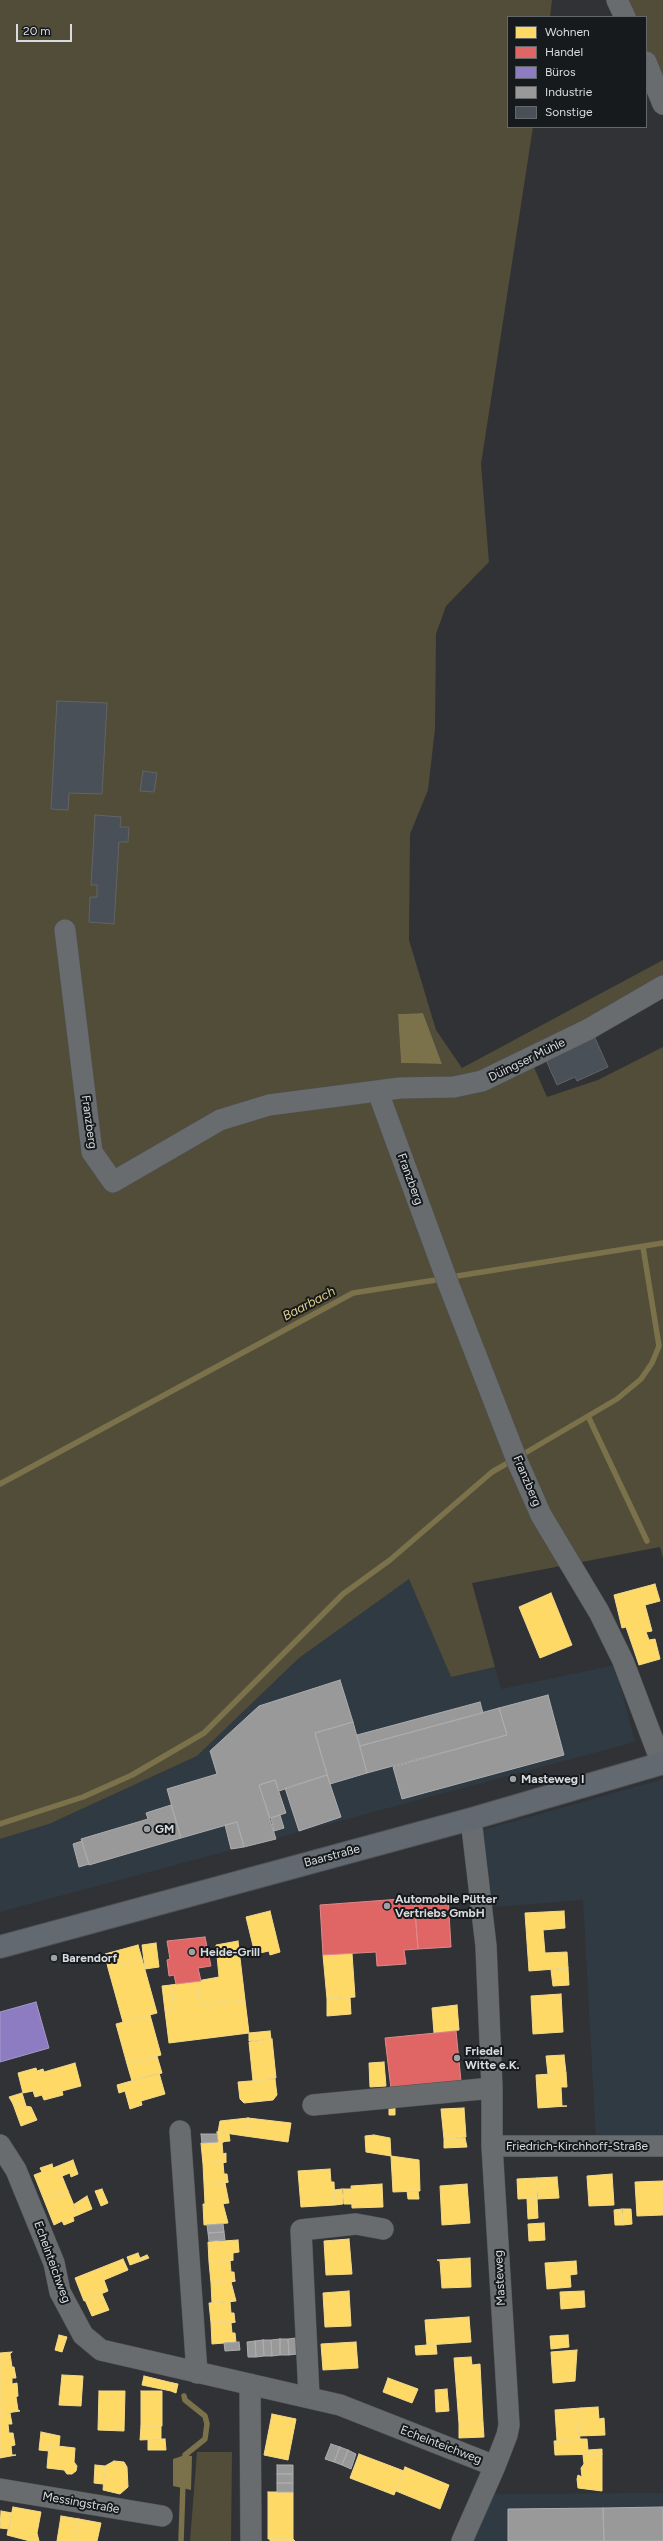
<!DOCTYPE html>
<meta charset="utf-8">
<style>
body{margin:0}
#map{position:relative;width:663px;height:2541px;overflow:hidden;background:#303235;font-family:Figtree,sans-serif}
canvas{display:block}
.legend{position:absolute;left:507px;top:16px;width:140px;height:112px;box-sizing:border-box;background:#171a1c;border:1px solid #64686a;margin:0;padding:5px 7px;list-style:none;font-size:12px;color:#d8dce0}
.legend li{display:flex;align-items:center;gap:8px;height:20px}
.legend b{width:20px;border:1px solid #64686a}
.scale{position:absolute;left:16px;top:24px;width:56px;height:18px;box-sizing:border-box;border:2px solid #d8dce0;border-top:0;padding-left:5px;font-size:12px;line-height:14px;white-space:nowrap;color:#d8dce0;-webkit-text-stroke:3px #171a1c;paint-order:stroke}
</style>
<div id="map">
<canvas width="663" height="2541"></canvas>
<ul class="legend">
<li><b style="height:11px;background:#ffd966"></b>Wohnen</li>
<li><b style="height:11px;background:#e06666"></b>Handel</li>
<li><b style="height:11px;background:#8e7cc3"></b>Büros</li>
<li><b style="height:11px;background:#999"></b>Industrie</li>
<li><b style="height:11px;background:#495057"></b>Sonstige</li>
</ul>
<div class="scale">20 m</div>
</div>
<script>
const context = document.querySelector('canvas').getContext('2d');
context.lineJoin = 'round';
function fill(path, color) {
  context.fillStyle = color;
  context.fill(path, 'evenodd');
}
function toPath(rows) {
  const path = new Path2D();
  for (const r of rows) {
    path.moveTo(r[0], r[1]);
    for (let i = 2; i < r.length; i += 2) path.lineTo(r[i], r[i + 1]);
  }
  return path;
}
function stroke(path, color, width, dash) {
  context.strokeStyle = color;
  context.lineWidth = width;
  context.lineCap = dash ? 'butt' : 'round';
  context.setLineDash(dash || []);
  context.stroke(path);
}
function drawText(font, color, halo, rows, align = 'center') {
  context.font = font + ' Figtree,sans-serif';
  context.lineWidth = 4;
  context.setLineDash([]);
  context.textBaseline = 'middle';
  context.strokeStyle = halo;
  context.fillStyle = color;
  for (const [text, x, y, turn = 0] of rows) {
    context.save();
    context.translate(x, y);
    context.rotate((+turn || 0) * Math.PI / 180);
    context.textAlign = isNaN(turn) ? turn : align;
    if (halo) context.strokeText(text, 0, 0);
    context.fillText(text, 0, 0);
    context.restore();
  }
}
fill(toPath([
 [409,1578,451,1677,495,1667,501,1689,615,1665,635,1742,0,1912,0,1839,49,1824,197,1756,299,1658],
 [663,1779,663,2140,596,2141,583,1900,493,1907,483,1830],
 [663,2493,663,2541,474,2541,494,2494]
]), '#303a43');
fill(toPath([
 [0,0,552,0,550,17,508,17,508,127,533,127,481,464,489,562,446,606,436,634,435,729,428,790,410,834,409,940,436,1030,462,1068,663,960,663,980,478,1078,442,1082,384,1085,314,1095,316,1101,373,1098,400,1093,454,1090,486,1085,533,1065,547,1097,598,1080,663,1047,663,1558,660,1547,472,1583,495,1667,451,1677,409,1579,299,1658,197,1756,49,1824,0,1839],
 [423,1013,442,1064,401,1063,398,1014],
 [623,0,663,0,663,90,646,51,646,17,631,17],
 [197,2452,232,2452,231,2541,190,2541]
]), '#524d38');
fill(toPath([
 [423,1013,442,1064,401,1063,398,1014],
 [185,2455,192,2456,191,2490,173,2486,173,2459]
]), '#7b724c');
const homes = toPath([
 [655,1584,660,1601,645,1605,652,1631,646,1632,649,1640,655,1639,660,1659,639,1665,626,1627,622,1628,614,1595,655,1584],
 [551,1593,572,1645,540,1658,519,1607,551,1593],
 [270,1911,280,1952,270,1955,269,1951,255,1954,246,1917,270,1911],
 [564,1911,565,1928,543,1930,545,1953,567,1952,568,1968,529,1971,525,1913,564,1911],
 [238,1941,245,2000,200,2005,197,1981,219,1977,216,1945,238,1941],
 [156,1943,159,1967,145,1969,142,1945,156,1943],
 [138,1945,142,1959,108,1968,105,1954,138,1945],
 [352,1953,355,1997,327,1999,323,1955,352,1953],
 [142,1959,157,2013,123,2022,108,1968,142,1959],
 [568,1968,569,1985,553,1986,551,1970,568,1968],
 [197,1981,200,2005,245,2000,249,2033,169,2043,165,2011,174,2010,171,1985,197,1981],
 [171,1985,174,2010,165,2011,162,1986,171,1985],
 [561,1994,563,2032,533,2034,531,1996,561,1994],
 [350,1997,351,2014,327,2016,327,1999,350,1997],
 [457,2005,459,2030,434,2033,432,2008,457,2005],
 [150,2015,161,2055,127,2064,116,2024,150,2015],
 [270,2031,271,2039,249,2041,249,2033,270,2031],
 [272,2039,276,2078,253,2081,249,2042,272,2039],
 [564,2055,566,2073,548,2074,546,2056,564,2055],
 [157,2056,162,2073,132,2081,127,2064,157,2056],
 [384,2062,386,2086,370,2087,369,2063,384,2062],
 [75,2063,81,2086,62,2091,63,2095,44,2100,42,2095,35,2097,33,2091,23,2093,18,2073,36,2068,37,2071,43,2069,44,2072,75,2063],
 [159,2073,165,2094,141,2101,142,2105,130,2109,125,2091,119,2093,117,2085,159,2073],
 [566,2073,567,2087,561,2087,562,2106,567,2106,538,2108,536,2075,566,2073],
 [275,2079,277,2095,273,2100,244,2103,240,2099,238,2082,275,2079],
 [22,2093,26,2106,13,2104,9,2097,22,2093],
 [13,2104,31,2107,37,2120,21,2126,13,2104],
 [389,2106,395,2106,395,2115,389,2115,389,2106],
 [464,2108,466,2137,444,2139,441,2109,464,2108],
 [248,2118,245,2136,218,2132,220,2121,248,2118],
 [248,2118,291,2123,288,2142,245,2136,248,2118],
 [217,2132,229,2134,230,2141,218,2142,217,2132],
 [374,2135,390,2138,391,2156,366,2152,365,2136,374,2135],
 [465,2138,467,2147,444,2148,444,2139,465,2138],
 [225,2141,222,2143,223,2154,226,2153,226,2162,203,2164,201,2143,225,2141],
 [391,2156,419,2160,420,2191,393,2192,391,2156],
 [73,2160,78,2174,71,2177,70,2173,62,2176,58,2166,73,2160],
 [226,2162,223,2163,224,2174,227,2174,228,2182,204,2184,203,2164,226,2162],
 [52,2164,53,2168,58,2166,68,2191,44,2200,34,2175,42,2172,40,2168,52,2164],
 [330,2169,331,2182,334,2182,335,2205,301,2207,298,2171,330,2169],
 [612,2174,614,2205,589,2206,587,2176,612,2174],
 [557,2177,559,2198,537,2199,537,2178,557,2177],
 [537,2178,538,2198,518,2199,517,2179,537,2178],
 [663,2181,663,2215,637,2216,635,2182,663,2181],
 [228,2182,225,2183,229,2203,205,2204,204,2184,228,2182],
 [382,2184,383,2207,352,2208,351,2186,382,2184],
 [467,2184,470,2223,442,2225,440,2186,467,2184],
 [102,2189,108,2203,101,2206,95,2191,102,2189],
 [342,2189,343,2204,335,2205,334,2190,342,2189],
 [343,2189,351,2189,352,2204,344,2204,343,2189],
 [68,2191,78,2215,73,2217,74,2221,64,2225,62,2221,54,2225,44,2200,68,2191],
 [407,2191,418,2191,419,2199,408,2199,407,2191],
 [87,2196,92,2209,78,2215,73,2205,87,2196],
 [537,2198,538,2218,528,2219,527,2199,537,2198],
 [226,2203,223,2204,228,2223,204,2225,203,2204,226,2203],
 [622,2209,623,2225,615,2225,614,2210,622,2209],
 [623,2209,631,2209,632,2224,623,2225,623,2209],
 [544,2223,545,2240,529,2241,528,2224,544,2223],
 [349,2239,352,2274,326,2275,324,2241,349,2239],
 [238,2240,239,2252,233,2253,233,2260,209,2262,208,2242,238,2240],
 [138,2253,141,2261,130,2265,127,2257,138,2253],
 [147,2255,149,2258,141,2261,140,2258,147,2255],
 [470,2258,471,2287,442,2288,440,2261,437,2260,470,2258],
 [123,2259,128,2270,104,2280,108,2291,84,2301,75,2278,123,2259],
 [233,2260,230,2261,231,2272,234,2272,235,2281,211,2283,209,2262,233,2260],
 [576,2261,577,2274,570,2275,571,2287,547,2289,545,2263,576,2261],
 [235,2281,231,2282,236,2301,212,2303,211,2283,235,2281],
 [349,2291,351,2326,325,2327,323,2293,349,2291],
 [584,2291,585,2307,561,2309,560,2292,584,2291],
 [102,2294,109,2310,92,2316,85,2300,102,2294],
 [233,2301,230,2302,231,2313,234,2313,235,2322,211,2323,209,2303,233,2301],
 [469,2317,471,2342,427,2345,425,2320,469,2317],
 [235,2322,231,2323,232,2333,235,2333,236,2342,212,2344,211,2323,235,2322],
 [59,2335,67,2337,62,2352,55,2350,59,2335],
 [568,2335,569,2347,551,2349,550,2336,568,2335],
 [356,2342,358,2368,323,2370,321,2344,356,2342],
 [427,2345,436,2345,437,2354,416,2355,415,2346,427,2345],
 [577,2350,575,2381,553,2383,551,2352,577,2350],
 [12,2352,10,2354,12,2367,14,2367,16,2378,12,2378,12,2384,17,2383,18,2396,16,2397,18,2410,20,2411,0,2414,0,2353,12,2352],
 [471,2357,472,2365,480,2364,483,2423,459,2424,454,2358,471,2357],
 [62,2375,83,2376,81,2406,59,2405,62,2375],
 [144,2376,173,2383,171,2391,142,2385,144,2376],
 [388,2378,418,2389,412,2403,383,2392,388,2378],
 [173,2383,178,2384,176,2393,171,2391,173,2383],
 [447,2389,449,2411,436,2412,435,2390,447,2389],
 [99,2391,125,2391,124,2431,98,2430,99,2391],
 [141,2391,162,2391,162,2426,141,2426,141,2391],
 [598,2407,599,2419,604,2418,605,2435,579,2436,578,2424,582,2424,581,2408,598,2407],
 [581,2408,582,2424,578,2424,580,2439,557,2441,555,2410,581,2408],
 [10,2413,12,2424,8,2424,9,2433,13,2433,15,2445,11,2446,12,2455,16,2455,0,2458,0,2414,10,2413],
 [272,2414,296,2419,288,2460,264,2455,272,2414],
 [483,2423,484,2437,459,2438,459,2424,483,2423],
 [141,2426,161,2426,161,2439,140,2440,141,2426],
 [41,2432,60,2436,59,2446,49,2445,49,2451,39,2450,41,2432],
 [165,2439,166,2450,148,2450,148,2439,165,2439],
 [580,2439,587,2439,588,2450,602,2449,602,2454,555,2455,554,2441,580,2439],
 [49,2445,75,2448,74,2462,77,2466,76,2471,72,2474,67,2474,64,2470,47,2468,49,2445],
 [359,2454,404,2471,394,2495,350,2478,359,2454],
 [602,2454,602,2491,578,2488,577,2479,578,2475,582,2477,581,2468,584,2464,583,2455,602,2454],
 [114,2461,124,2462,127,2467,128,2487,120,2494,103,2490,105,2466,114,2461],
 [95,2465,105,2466,103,2484,94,2483,95,2465],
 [405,2467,449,2485,440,2509,396,2491,405,2467],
 [268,2492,293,2492,293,2539,268,2539,268,2492],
 [13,2507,41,2512,37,2533,39,2541,30,2541,7,2535,13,2507],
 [1,2511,12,2513,9,2529,0,2528,1,2511],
 [61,2516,79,2519,75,2541,57,2541,61,2516],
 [79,2519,101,2523,97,2541,75,2541,79,2519],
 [270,2539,293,2539,295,2541,270,2541,270,2539]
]);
fill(homes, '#ffd966');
stroke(homes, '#f3da8b', 1);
const shops = toPath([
 [448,1896,451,1947,418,1949,414,1898,448,1896],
 [414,1898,418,1949,404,1950,406,1964,377,1966,376,1952,323,1955,320,1905,414,1898],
 [205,1937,211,1966,198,1968,201,1981,176,1984,174,1975,169,1976,167,1960,170,1959,167,1941,205,1937],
 [456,2031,461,2081,391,2089,385,2038,456,2031]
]);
fill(shops, '#e06666');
stroke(shops, '#de898b', 1);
const offices = toPath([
 [36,2002,49,2048,0,2062,0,2012,36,2002]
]);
fill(offices, '#8e7cc3');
stroke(offices, '#a499cc', 1);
const industry = toPath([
 [340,1680,353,1722,315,1733,327,1775,279,1791,275,1780,259,1785,276,1839,244,1847,237,1822,181,1838,167,1789,217,1774,210,1751,259,1706,340,1680],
 [548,1695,564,1755,402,1799,393,1767,507,1735,499,1708,548,1695],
 [480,1702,483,1713,360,1746,357,1735,480,1702],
 [499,1708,507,1735,367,1773,360,1746,499,1708],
 [353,1722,367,1773,330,1784,315,1733,353,1722],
 [327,1775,341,1817,299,1831,285,1788,327,1775],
 [275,1780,286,1813,270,1818,259,1785,275,1780],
 [171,1805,181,1838,89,1865,81,1839,148,1819,146,1813,171,1805],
 [280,1815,284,1828,274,1831,271,1818,280,1815],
 [237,1822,244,1847,231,1849,225,1825,237,1822],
 [82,1841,89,1864,79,1867,73,1844,82,1841],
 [201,2134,217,2134,218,2142,202,2143,201,2134],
 [223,2224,224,2232,208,2233,207,2225,223,2224],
 [224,2232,225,2240,209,2241,208,2233,224,2232],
 [296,2338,297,2354,289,2355,288,2339,296,2338],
 [280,2339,288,2339,289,2355,280,2355,280,2339],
 [280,2339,280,2355,272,2356,271,2340,280,2339],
 [263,2340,271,2340,272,2356,264,2356,263,2340],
 [263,2340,264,2356,256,2357,255,2341,263,2340],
 [255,2341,256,2357,248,2357,247,2342,255,2341],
 [239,2342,240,2350,225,2351,224,2343,239,2342],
 [331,2444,340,2447,334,2462,325,2459,331,2444],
 [340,2447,348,2450,342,2465,334,2462,340,2447],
 [348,2450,356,2454,351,2469,342,2465,348,2450],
 [277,2465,293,2465,293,2474,277,2474,277,2465],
 [277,2474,293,2474,293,2483,277,2483,277,2474],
 [277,2483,293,2483,293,2492,277,2492,277,2483],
 [663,2507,663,2541,604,2541,603,2508,663,2507],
 [603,2508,604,2541,508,2541,508,2509,603,2508]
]);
fill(industry, '#999');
stroke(industry, '#acadae', 1);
stroke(toPath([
 [451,1277,663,1243],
 [588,1416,647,1541],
 [520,1456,617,1399,641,1379,652,1363,659,1346,643,1247],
 [0,1484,353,1293,442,1279],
 [0,1824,83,1797,132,1775,204,1733,343,1594,390,1560,492,1472,513,1460],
 [184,2396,185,2400,205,2416,207,2424,205,2439,185,2455,185,2463],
 [181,2541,183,2483]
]), '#7b724c', 5.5);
const building = toPath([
 [57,701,107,703,102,794,69,793,68,810,51,809,57,701],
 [143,771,157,773,154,792,140,791,143,771],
 [95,815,121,817,120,827,129,827,128,842,119,842,114,924,89,922,90,897,97,897,97,885,91,885,95,815],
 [595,1038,608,1067,577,1081,575,1077,557,1085,546,1060,595,1038]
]);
fill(building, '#495057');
stroke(building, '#616466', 1);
const street = toPath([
 [617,0,625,17],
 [646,62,663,104],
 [65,930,92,1152,113,1182,220,1120,269,1105,400,1088,454,1087,482,1081,587,1030,663,986],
 [378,1092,448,1283,518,1463,541,1515,599,1612,623,1661,662,1764],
 [471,1819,486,1946,492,2088,492,2146,509,2425,507,2435,495,2466],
 [313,2105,492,2088],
 [180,2131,197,2373],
 [0,2145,16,2170,54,2263,60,2292,83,2335,101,2350,340,2405,495,2466,462,2541],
 [492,2146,663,2146],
 [250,2384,251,2541],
 [309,2396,301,2230,356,2224,383,2229],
 [0,2489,162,2516]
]);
const primary = toPath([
 [0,1947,471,1819,663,1763]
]);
stroke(street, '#4e5153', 22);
stroke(primary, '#4e5153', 24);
stroke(street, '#696c6e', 21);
stroke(primary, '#636970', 22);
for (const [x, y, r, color] of [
 [513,1779,4,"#9da0a4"],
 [147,1829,4,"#9da0a4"],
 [387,1906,4,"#9da0a4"],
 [192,1952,4,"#9da0a4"],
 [54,1958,4,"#9da0a4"],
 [457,2058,4,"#9da0a4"]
]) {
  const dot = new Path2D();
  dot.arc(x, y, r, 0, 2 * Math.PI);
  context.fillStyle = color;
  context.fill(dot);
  stroke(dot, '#171a1c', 1.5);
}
drawText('12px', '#d8dce0', '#171a1c', [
 ["Düingser Mühle",527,1060,-26],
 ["Franzberg",89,1122,82],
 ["Franzberg",410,1179,70],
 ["Franzberg",527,1481,67],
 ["Baarstraße",332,1856,-15],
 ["Friedrich-Kirchhoff-Straße",577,2146],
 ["Echelnteichweg",52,2262,70],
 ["Masteweg",500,2278,-93],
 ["Echelnteichweg",441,2445,21],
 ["Messingstraße",81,2503,10]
]);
drawText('bold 12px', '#d8dce0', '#171a1c', [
 ["Masteweg I",521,1779],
 ["GM",155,1829],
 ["Automobile Pütter",395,1899],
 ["Vertriebs GmbH",395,1913],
 ["Heide-Grill",200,1952],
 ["Barendorf",62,1958],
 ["Friedel",465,2051],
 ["Witte e.K.",465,2065]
], 'left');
drawText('italic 13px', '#decd87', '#171a1c', [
 ["Baarbach",309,1304,-28]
]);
</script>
